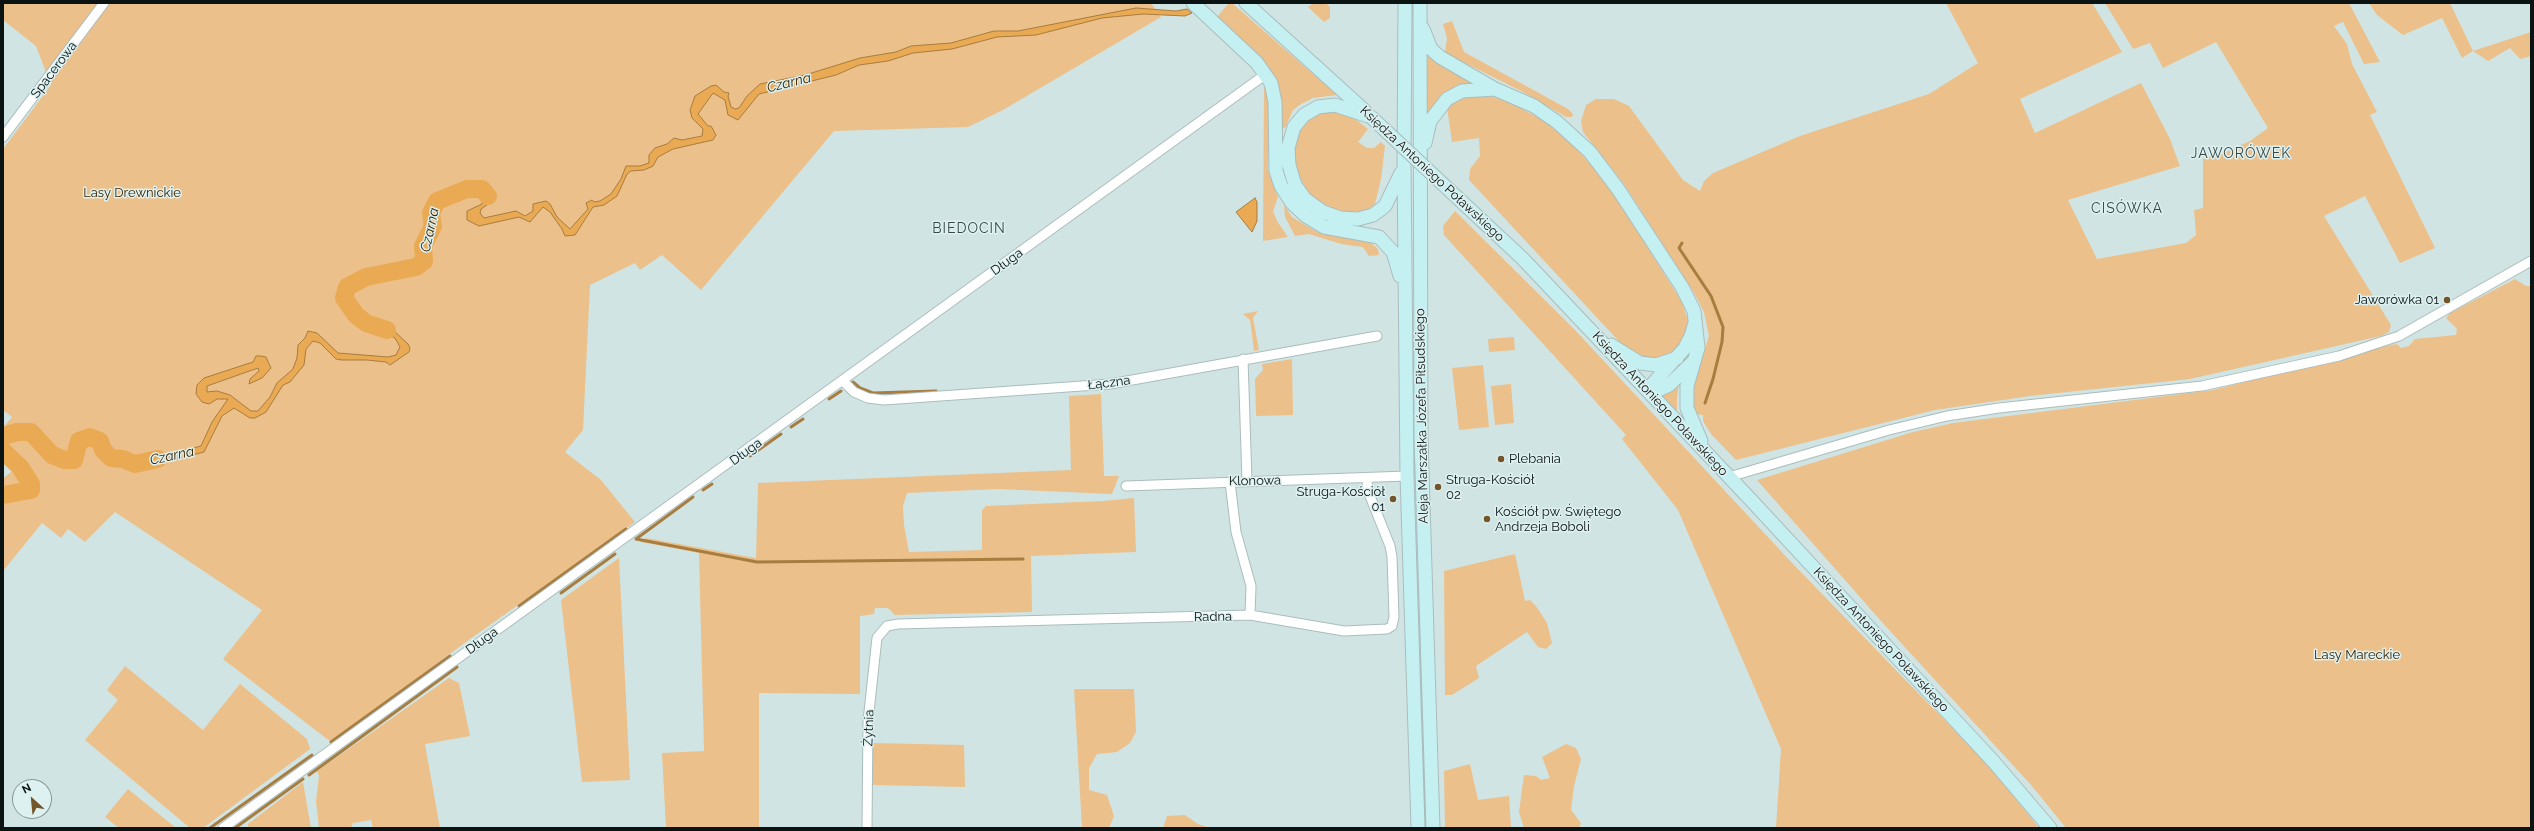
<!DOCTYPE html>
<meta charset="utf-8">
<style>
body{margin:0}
#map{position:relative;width:2534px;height:831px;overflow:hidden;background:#d1e4e4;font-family:Raleway,sans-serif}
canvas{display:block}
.frame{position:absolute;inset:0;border:4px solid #0c1313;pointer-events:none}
.north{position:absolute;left:12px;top:779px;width:40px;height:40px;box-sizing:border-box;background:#def1f1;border:1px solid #8a9898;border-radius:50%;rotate:333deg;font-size:11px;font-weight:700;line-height:16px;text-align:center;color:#0c1313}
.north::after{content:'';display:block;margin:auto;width:14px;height:18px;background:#74552a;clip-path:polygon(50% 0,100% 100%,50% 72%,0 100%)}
</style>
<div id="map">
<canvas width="2534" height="831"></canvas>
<div class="frame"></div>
<div class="north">N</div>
</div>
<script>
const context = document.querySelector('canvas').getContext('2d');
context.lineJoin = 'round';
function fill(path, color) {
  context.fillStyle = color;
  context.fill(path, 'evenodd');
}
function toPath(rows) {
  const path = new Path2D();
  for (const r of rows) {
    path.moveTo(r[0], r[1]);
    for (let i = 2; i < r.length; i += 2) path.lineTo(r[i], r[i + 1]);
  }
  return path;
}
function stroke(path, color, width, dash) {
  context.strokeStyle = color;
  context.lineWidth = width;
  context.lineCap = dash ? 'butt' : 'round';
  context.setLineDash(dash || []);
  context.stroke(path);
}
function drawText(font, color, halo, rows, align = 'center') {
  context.font = font + ' Raleway,sans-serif';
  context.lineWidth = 3;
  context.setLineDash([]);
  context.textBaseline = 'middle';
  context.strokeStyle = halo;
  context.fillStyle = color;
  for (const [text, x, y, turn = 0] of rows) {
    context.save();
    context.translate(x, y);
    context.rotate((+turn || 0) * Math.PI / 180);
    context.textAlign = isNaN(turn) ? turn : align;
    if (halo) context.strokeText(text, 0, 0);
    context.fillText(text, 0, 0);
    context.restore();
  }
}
fill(toPath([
 [3,3,1151,3,1161,17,1003,110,968,127,834,131,701,290,662,255,640,270,635,263,590,285,583,430,565,452,601,480,635,522,470,639,331,742,223,659,262,610,115,512,85,542,68,529,61,538,42,523,3,571,3,478,14,470,3,459,3,428,12,417,3,410,3,149,51,85,36,46,3,20],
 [1229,3,1232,3,1337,95,1313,98,1301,104,1293,110,1285,128,1279,129,1280,102,1216,18],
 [1313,3,1326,3,1330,7,1330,18,1324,22,1308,7],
 [1946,3,2092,3,2122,52,2020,99,2035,133,2141,83,2170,139,2180,166,2068,200,2097,259,2186,243,2196,235,2194,210,2203,208,2203,159,2224,153,2250,141,2268,128,2216,42,2163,68,2150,43,2133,49,2105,3,2349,3,2380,62,2364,64,2343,22,2334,26,2347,44,2352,64,2377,112,2370,115,2435,248,2400,263,2365,196,2324,216,2391,325,2389,332,2381,336,2190,379,2030,396,1935,410,1736,460,1711,434,1703,421,1703,415,1694,414,1691,392,1709,336,1704,312,1694,293,1624,184,1583,132,1581,121,1586,105,1596,99,1614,99,1629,106,1683,180,1700,191,1704,181,1713,173,1800,136,1929,94,1978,63],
 [2369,3,2450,3,2473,51,2531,32,2531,56,2520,59,2510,48,2488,61,2473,51,2462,58,2442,18,2403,35,2377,15],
 [1452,21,1464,52,1568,109,1573,114,1572,117,1566,117,1523,92,1445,53,1447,38,1443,24],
 [1427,56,1473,83,1427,113],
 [1264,86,1268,99,1268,170,1278,197,1273,211,1277,221,1288,237,1263,241],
 [1487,95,1507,101,1541,119,1568,140,1594,168,1618,201,1682,302,1688,321,1687,332,1677,351,1660,359,1643,359,1627,350,1469,180,1470,169,1480,156,1479,138,1452,142,1447,107,1462,97],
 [1334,110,1353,117,1368,129,1358,142,1367,148,1374,148,1381,142,1385,146,1381,179,1375,204,1366,211,1341,212,1322,205,1310,195,1296,171,1293,152,1296,137,1303,124,1315,114],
 [1284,205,1292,217,1317,232,1371,243,1378,249,1379,255,1369,256,1363,247,1341,244,1309,234,1295,236,1285,217],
 [1455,211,1575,330,1793,564,1991,768,2039,828,1776,828,1781,749,1678,510,1622,439,1626,435,1444,235,1443,226],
 [2515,279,2526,286,2531,286,2531,828,2066,828,2032,786,1881,621,1757,480,1913,432,1953,423,2213,390,2391,345,2397,344,2401,348,2409,346,2415,339,2456,335,2457,329,2446,318,2450,313],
 [1258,311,1253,318,1259,350,1254,351,1250,320,1243,314],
 [1514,337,1515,350,1489,352,1488,339],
 [1292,359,1293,415,1256,416,1255,379,1263,370,1262,364],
 [1483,365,1489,427,1459,430,1452,368],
 [1679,382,1677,398,1677,411,1661,395],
 [1511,384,1514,423,1495,425,1491,386],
 [1101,394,1104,476,1119,476,1112,494,999,489,907,493,903,506,904,525,909,552,982,550,982,510,986,506,1103,501,1134,498,1136,552,1031,556,1032,612,895,615,888,608,875,608,874,614,860,616,860,694,759,693,759,828,666,828,662,753,704,751,699,553,641,542,646,538,756,558,758,483,1071,470,1069,396],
 [1515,554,1525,601,1530,600,1536,606,1547,623,1552,643,1546,649,1538,647,1527,632,1476,666,1479,678,1452,695,1445,695,1444,571],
 [619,558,630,780,582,782,561,600],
 [125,666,203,730,240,684,307,739,310,749,203,828,190,828,85,740,118,700,107,690],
 [449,678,459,683,470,736,425,744,440,828,373,828,371,820,353,823,351,828,319,828,316,801,319,776,317,771],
 [1074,689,1134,689,1136,732,1130,743,1117,752,1097,754,1089,768,1089,790,1107,795,1114,816,1110,826,1107,828,1082,828],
 [872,743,964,745,965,787,872,785],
 [1566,744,1576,748,1581,759,1574,786,1571,810,1581,823,1579,828,1524,828,1519,812,1524,775,1536,776,1541,780,1550,778,1542,757],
 [1470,764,1478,800,1509,796,1511,828,1445,828,1444,771],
 [303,782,311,828,248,828,248,824],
 [128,789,176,828,119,828,105,817],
 [1185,815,1198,824,1210,828,1163,828,1167,816]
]), '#ebc08a');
const water = toPath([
 [1136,8,1176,11,1187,9,1192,13,1185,16,1143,14,1102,18,1036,35,997,37,952,49,913,53,888,61,859,65,836,75,759,94,738,120,728,115,725,100,713,93,698,114,708,126,711,126,716,135,713,140,673,149,658,157,653,166,644,170,631,171,627,174,617,196,604,205,593,207,575,235,565,236,562,229,550,212,543,207,530,222,519,217,479,226,467,220,467,211,482,204,483,197,471,193,466,194,468,184,488,188,494,193,494,200,481,209,480,213,484,218,516,211,525,216,533,211,533,204,546,201,550,204,557,217,570,229,588,209,586,203,592,200,594,202,600,201,611,194,621,179,626,166,640,166,649,163,649,155,655,148,667,144,674,138,682,140,702,136,703,129,692,118,690,110,695,96,711,86,716,85,724,92,729,93,728,96,731,107,735,109,739,108,747,96,760,84,805,75,860,58,896,52,911,46,951,43,994,31,1018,31,1136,8],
 [1255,198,1257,202,1257,221,1252,232,1236,212,1255,198],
 [367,321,394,331,408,344,410,348,409,352,390,365,386,362,367,360,342,360,336,359,320,343,313,341,306,349,304,365,290,382,283,385,266,412,255,418,250,418,234,408,222,416,204,452,153,465,133,466,134,460,145,460,201,446,212,422,228,399,217,399,209,404,202,402,196,394,197,385,204,378,253,362,256,356,261,356,266,357,271,368,262,378,249,384,250,379,259,371,258,368,207,386,207,392,217,391,230,395,251,411,258,411,270,397,277,383,293,369,297,358,298,345,305,338,308,331,317,333,338,353,388,357,396,355,400,347,395,338,378,329,371,330,363,324,367,321]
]);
fill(water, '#eaaa53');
stroke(water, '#a77d40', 1);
stroke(toPath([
 [1682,243,1679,248,1711,296,1723,327,1722,342,1713,379,1705,403],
 [853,382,860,388,873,393,936,391],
 [829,399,841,391],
 [791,427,803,419],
 [750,456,781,434],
 [703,490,712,484],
 [636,539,757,562,1023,559],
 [636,539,693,497],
 [561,593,615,554],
 [519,606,626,529],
 [331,742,450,656],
 [309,775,457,667],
 [210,828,312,755],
 [235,828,303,779]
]), '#a77d40', 3);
stroke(toPath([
 [387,330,366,323,356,315,344,298,347,287,366,277,416,267,424,261,423,246,433,226,431,213,437,201,467,189,482,189,488,196],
 [3,436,17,432,31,432,52,455,65,460,74,460,79,441,90,437,100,441,103,450,111,458,123,459,135,464,158,459],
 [3,451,20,467,31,484,31,490,3,495]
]), '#eaaa53', 18);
const minor = toPath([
 [3,137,104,3],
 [1243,359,1247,481],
 [843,381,854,392,868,398,884,400,1110,384,1377,336],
 [1729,477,1889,430,1947,416,1999,408,2202,386,2339,356,2399,336,2531,261],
 [1230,482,1236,532,1251,586,1250,615],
 [1126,486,1407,476],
 [223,828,1266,74],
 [867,828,868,721,876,647,877,638,887,626,898,624,1250,615,1344,631,1387,629,1392,626,1394,617,1392,557,1390,546,1368,491,1367,478]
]);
const secondary = toPath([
 [1193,3,1257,63,1271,83,1275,102,1276,171,1281,186,1292,203,1306,216,1324,227,1379,237,1393,252,1400,276],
 [1246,3,1365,111],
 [1405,3,1404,162,1407,476,1418,828],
 [1420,3,1421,438,1433,828],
 [1423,29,1431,49,1440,57,1495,89,1534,106,1557,122,1590,152,1618,189,1682,287,1694,311,1698,348,1687,386,1687,408,1701,441],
 [1371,117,1335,105,1318,107,1304,115,1294,127,1288,148,1289,165,1295,185,1305,199,1323,212,1340,218,1358,219,1373,215,1385,206,1401,173],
 [1425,143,1430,121,1447,99,1462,91,1495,89],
 [1461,201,1523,259,1751,500,1993,761,2050,828],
 [1611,345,1640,363,1656,365,1677,358],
 [1647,390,1685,348,1691,336,1695,323],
 [1647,390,1658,390,1669,385,1693,362]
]);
stroke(minor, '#abbcbc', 11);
stroke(secondary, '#abbcbc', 15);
stroke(minor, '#fff', 9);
stroke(secondary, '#c5f0f1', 13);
const secondaryBridge = toPath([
 [1371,117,1461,201]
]);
stroke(secondaryBridge, '#abbcbc', 15, []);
stroke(secondaryBridge, '#c5f0f1', 13);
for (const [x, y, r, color] of [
 [2447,300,4,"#74552a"],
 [1501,459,4,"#74552a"],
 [1438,487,4,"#74552a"],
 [1393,499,4,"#74552a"],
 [1487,519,4,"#74552a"]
]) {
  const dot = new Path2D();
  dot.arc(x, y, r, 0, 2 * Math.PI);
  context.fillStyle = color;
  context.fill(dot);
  stroke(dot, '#def1f1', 1.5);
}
drawText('13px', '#0c1313', '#def1f1', [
 ["Spacerowa",54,70,-53],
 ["Księdza Antoniego Poławskiego",1432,174,43],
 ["Długa",1007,262,-36],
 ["Łączna",1109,383,-7],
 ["Księdza Antoniego Poławskiego",1660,404,47],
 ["Aleja Marszałka Józefa Piłsudskiego",1422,416,-91],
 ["Długa",746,452,-36],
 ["Klonowa",1255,481,-1],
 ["Radna",1213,617,-1],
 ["Księdza Antoniego Poławskiego",1881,640,47],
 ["Długa",482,641,-36],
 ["Żytnia",869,728,-88]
]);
drawText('13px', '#3e2500', '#def1f1', [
 ["Lasy Drewnickie",132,193],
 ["Lasy Mareckie",2357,655]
]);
drawText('13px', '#0c1313', '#def1f1', [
 ["Jaworówka 01",2439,300,"right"],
 ["Plebania",1509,459],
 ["Struga-Kościół",1446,480],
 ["02",1446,495],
 ["Struga-Kościół",1385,492,"right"],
 ["01",1385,507,"right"],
 ["Kościół pw. Świętego",1495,512],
 ["Andrzeja Boboli",1495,527]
], 'left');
drawText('italic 14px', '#3d2400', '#def1f1', [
 ["Czarna",789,83,-14],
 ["Czarna",430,230,-78],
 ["Czarna",172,456,-12]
]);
context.letterSpacing = '1px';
drawText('14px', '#384747', '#def1f1', [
 ["JAWORÓWEK",2241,154],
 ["CISÓWKA",2127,209],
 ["BIEDOCIN",969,229]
]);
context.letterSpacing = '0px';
</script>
